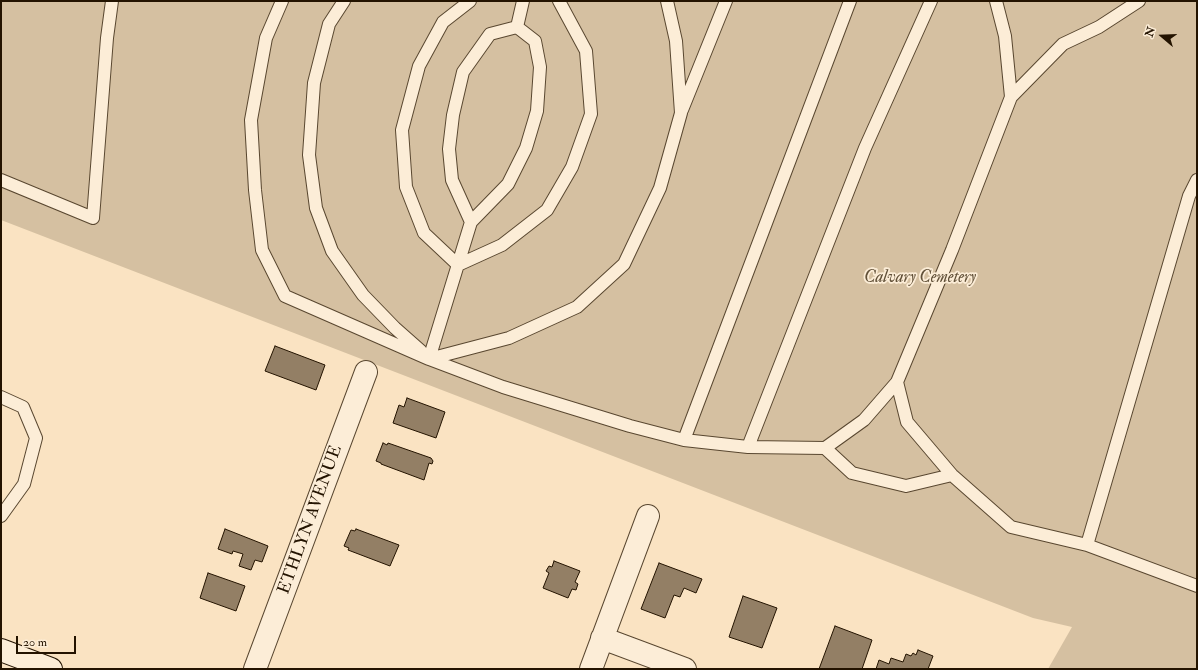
<!DOCTYPE html>
<style>
body{margin:0}
#map{position:relative;width:1198px;height:670px;overflow:hidden;background:#fae3c2;font-family:"IM FELL Double Pica",serif}
canvas{display:block}
.frame{position:absolute;inset:0;border:2px solid #231300;pointer-events:none}
.north{position:absolute;left:1142px;top:16px;width:40px;height:40px;-webkit-text-stroke:3px #fcedd7;paint-order:stroke;rotate:289deg;font-size:11px;font-weight:700;line-height:16px;text-align:center;color:#231300}
.north::after{content:'';display:block;margin:auto;width:14px;height:18px;background:#231300;clip-path:polygon(50% 0,100% 100%,50% 72%,0 100%)}
.scale{position:absolute;left:16px;top:636px;width:60px;height:18px;box-sizing:border-box;border:2px solid #231300;border-top:0;padding-left:5px;font-size:12px;line-height:14px;white-space:nowrap;color:#231300;-webkit-text-stroke:3px #fcedd7;paint-order:stroke}
</style>
<div id="map">
<canvas width="1198" height="670"></canvas>
<div class="frame"></div>
<div class="north">N</div>
<div class="scale">20 m</div>
</div>
<script>
const context = document.querySelector('canvas').getContext('2d');
context.lineJoin = 'round';
function fill(path, color) {
  context.fillStyle = color;
  context.fill(path, 'evenodd');
}
function toPath(rows) {
  const path = new Path2D();
  for (const r of rows) {
    path.moveTo(r[0], r[1]);
    for (let i = 2; i < r.length; i += 2) path.lineTo(r[i], r[i + 1]);
  }
  return path;
}
function stroke(path, color, width, dash) {
  context.strokeStyle = color;
  context.lineWidth = width;
  context.lineCap = dash ? 'butt' : 'round';
  context.setLineDash(dash || []);
  context.stroke(path);
}
function drawText(font, color, halo, rows, align = 'center') {
  context.font = font + ' "IM FELL Double Pica",serif';
  context.lineWidth = 3.5;
  context.setLineDash([]);
  context.textBaseline = 'middle';
  context.strokeStyle = halo;
  context.fillStyle = color;
  for (const [text, x, y, turn = 0] of rows) {
    context.save();
    context.translate(x, y);
    context.rotate((+turn || 0) * Math.PI / 180);
    context.textAlign = isNaN(turn) ? turn : align;
    if (halo) context.strokeText(text, 0, 0);
    context.fillText(text, 0, 0);
    context.restore();
  }
}
fill(toPath([
 [1,1,1197,1,1197,669,1048,669,1072,627,1033,618,1,220]
]), '#d5c0a1');
const building = toPath([
 [275,346,325,365,316,390,265,371,275,346],
 [407,398,445,412,436,438,393,423,399,405,404,407,407,398],
 [383,443,387,445,388,443,431,458,433,461,432,464,429,463,424,480,381,464,381,463,376,461,383,443],
 [225,529,268,546,262,562,255,560,251,570,239,566,243,554,233,551,232,554,218,549,225,529],
 [356,529,399,545,390,566,348,550,349,548,344,546,351,530,355,531,356,529],
 [554,561,580,571,575,582,578,584,576,590,572,589,568,598,543,588,549,573,546,571,549,566,552,567,554,561],
 [659,563,702,579,696,593,684,588,680,597,674,595,665,618,641,609,659,563],
 [208,573,245,586,236,611,200,598,208,573],
 [743,596,777,608,762,648,729,637,743,596],
 [835,626,872,640,862,669,819,669,835,626],
 [918,650,933,656,928,669,876,669,879,660,889,664,891,658,903,662,906,654,911,656,913,653,916,655,918,650]
]);
fill(building, '#937f65');
stroke(building, '#231300', 1);
const lane = toPath([
 [282,1,266,38,251,120,255,190,262,250,285,296,429,359,503,387,630,426,684,440,748,447],
 [344,1,329,24,314,83,309,155,316,208,332,251,363,295,395,328,421,351],
 [470,1,443,22,419,66,402,130,406,187,424,233,458,265,502,245,547,210,572,167,591,114,586,51,559,1],
 [931,1,865,148,748,447,825,448,864,420,897,382,952,250,1011,97,1063,44,1099,27,1139,1],
 [996,1,1005,36,1011,97],
 [517,27,535,41,540,67,537,111,526,148,508,184,471,222,452,180,449,149,453,115,463,72,490,34,517,27],
 [517,27,523,1],
 [682,110,726,1],
 [1,180,93,218,107,38,112,1],
 [429,359,509,338,577,307,624,264,660,188,681,113,676,41,667,1],
 [429,359,471,222],
 [897,382,907,422,952,475,1011,527,1087,545,1189,196,1197,180],
 [1,397,23,407,36,438,24,484,1,516],
 [684,440,850,1],
 [825,448,852,473,906,486,952,475],
 [1087,545,1197,586]
]);
const street = toPath([
 [602,638,685,669],
 [255,669,366,372],
 [591,669,648,516]
]);
const secondary = toPath([
 [1,650,51,669]
]);
stroke(lane, '#594730', 14);
stroke(street, '#594730', 24);
stroke(secondary, '#231300', 24);
stroke(lane, '#fcedd7', 12);
stroke(street, '#fcedd7', 22);
stroke(secondary, '#fcedd7', 22);
drawText('italic 17px', '#615038', '#fcedd7', [
 ["Calvary Cemetery",920,278]
]);
drawText('17px', '#231300', '#fcedd7', [
 ["ETHLYN AVENUE",311,520,-70]
]);
</script>
